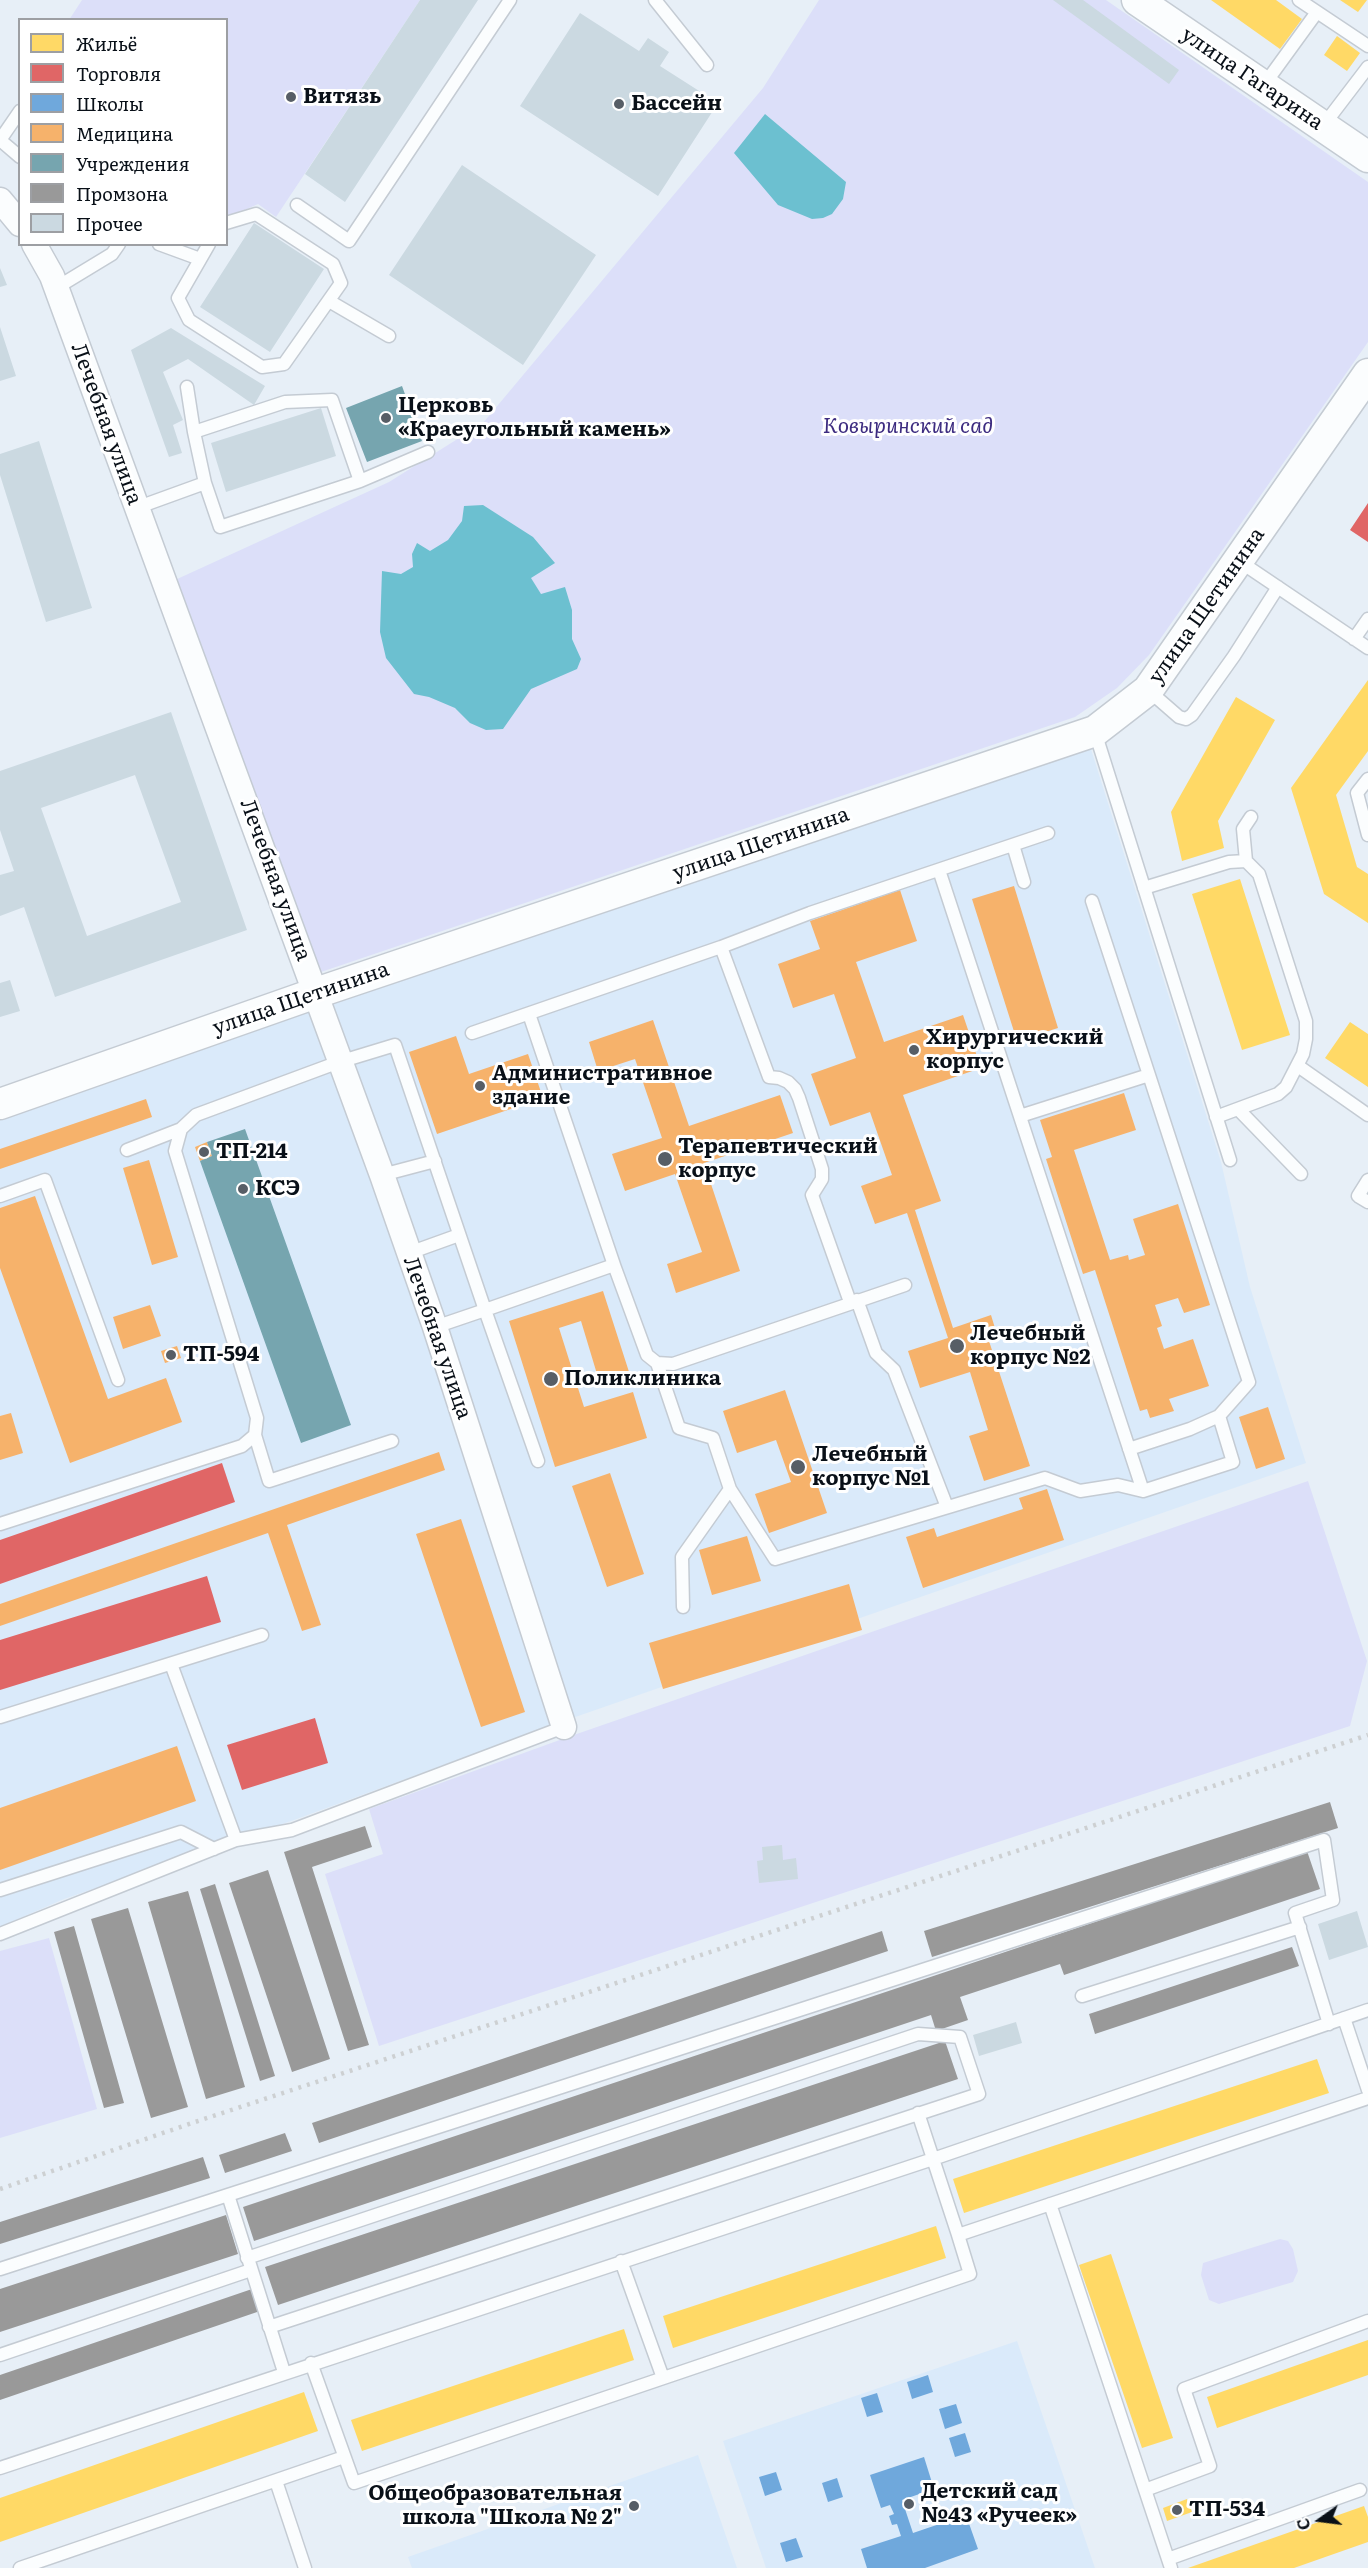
<!DOCTYPE html>
<meta charset="utf-8">
<style>
body{margin:0}
#map{position:relative;width:1368px;height:2568px;overflow:hidden;background:#e7eff7;font-family:Literata,serif}
canvas{display:block}
.legend{position:absolute;left:18px;top:18px;width:210px;height:228px;box-sizing:border-box;background:#fff;border:2px solid #9d9fa3;margin:0;padding:8px 10px;list-style:none;font-size:18px;color:#091018}
.legend li{display:flex;align-items:center;gap:12px;height:30px}
.legend b{width:30px;border:2px solid #9d9fa3}
.north{position:absolute;left:1290px;top:2490px;width:60px;height:60px;-webkit-text-stroke:4px #fff;paint-order:stroke;rotate:256deg;font-size:16px;font-weight:700;line-height:24px;text-align:center;color:#091018}
.north::after{content:'';display:block;margin:auto;width:21px;height:27px;background:#091018;clip-path:polygon(50% 0,100% 100%,50% 72%,0 100%)}
</style>
<div id="map">
<canvas width="1368" height="2568"></canvas>
<ul class="legend">
<li><b style="height:16px;background:#ffd966"></b>Жильё</li>
<li><b style="height:16px;background:#e06666"></b>Торговля</li>
<li><b style="height:16px;background:#6fa8dc"></b>Школы</li>
<li><b style="height:16px;background:#f6b26b"></b>Медицина</li>
<li><b style="height:16px;background:#76a5af"></b>Учреждения</li>
<li><b style="height:16px;background:#999"></b>Промзона</li>
<li><b style="height:16px;background:#cbd9e1"></b>Прочее</li>
</ul>
<div class="north">С</div>
</div>
<script>
const context = document.querySelector('canvas').getContext('2d');
context.lineJoin = 'round';
function fill(path, color) {
  context.fillStyle = color;
  context.fill(path, 'evenodd');
}
function toPath(rows) {
  const path = new Path2D();
  for (const r of rows) {
    path.moveTo(r[0], r[1]);
    for (let i = 2; i < r.length; i += 2) path.lineTo(r[i], r[i + 1]);
  }
  return path;
}
function stroke(path, color, width, dash) {
  context.strokeStyle = color;
  context.lineWidth = width;
  context.lineCap = dash ? 'butt' : 'round';
  context.setLineDash(dash || []);
  context.stroke(path);
}
function drawText(font, color, halo, rows, align = 'center') {
  context.font = font + ' Literata,serif';
  context.lineWidth = 6;
  context.setLineDash([]);
  context.textBaseline = 'middle';
  context.strokeStyle = halo;
  context.fillStyle = color;
  for (const [text, x, y, turn = 0] of rows) {
    context.save();
    context.translate(x, y);
    context.rotate((+turn || 0) * Math.PI / 180);
    context.textAlign = isNaN(turn) ? turn : align;
    if (halo) context.strokeText(text, 0, 0);
    context.fillText(text, 0, 0);
    context.restore();
  }
}
fill(toPath([
 [1090,746,1221,1162,1250,1287,1306,1463,558,1723,294,1820,64,1899,0,1927,0,1112],
 [1017,2341,1095,2568,766,2568,723,2441],
 [698,2455,737,2568,412,2568,408,2557]
]), '#daeafa');
fill(toPath([
 [82,0,420,0,276,217,258,204,227,218,226,20,69,20],
 [819,0,1106,0,1368,182,1368,342,1149,655,1117,688,1075,717,315,974,175,580,389,482,483,423,763,88],
 [1308,1481,1367,1661,1350,1726,379,2046,325,1874,383,1854,369,1809,568,1737],
 [49,1938,97,2109,0,2138,0,1951],
 [1280,2239,1288,2241,1293,2249,1298,2271,1293,2282,1219,2304,1209,2300,1201,2275,1203,2263]
]), '#dcdff9');
fill(toPath([
 [765,114,846,182,843,199,832,214,823,218,812,219,778,205,734,153],
 [483,505,533,537,555,563,531,578,541,594,565,587,572,610,572,639,581,659,577,669,531,689,503,729,486,730,470,723,455,708,429,697,414,694,386,658,380,632,382,571,401,574,413,567,412,554,417,543,430,551,448,540,462,521,464,506]
]), '#6cc0d0');
fill(toPath([
 [1211,0,1276,0,1302,19,1280,49],
 [1340,0,1367,0,1358,12],
 [1337,36,1360,53,1347,71,1324,55],
 [1368,680,1368,751,1336,795,1357,867,1368,874,1368,923,1324,894,1291,788],
 [1236,697,1275,720,1218,821,1224,848,1182,861,1171,812],
 [1240,879,1290,1035,1242,1050,1192,894],
 [1350,1022,1368,1034,1368,1087,1325,1058],
 [1317,2059,1329,2093,964,2213,953,2179],
 [936,2226,946,2258,673,2348,663,2316],
 [1111,2254,1173,2438,1142,2448,1079,2265],
 [624,2329,634,2360,362,2451,351,2420],
 [1368,2340,1368,2375,1217,2428,1207,2397],
 [304,2392,318,2431,0,2542,0,2498],
 [1187,2499,1192,2512,1167,2521,1163,2508],
 [1364,2506,1368,2517,1368,2542,1294,2568,1188,2568]
]), '#ffd966');
fill(toPath([
 [1368,503,1368,542,1350,530],
 [222,1463,235,1502,0,1584,0,1540],
 [207,1576,221,1622,0,1690,0,1640],
 [315,1718,328,1763,242,1790,227,1745]
]), '#e06666');
fill(toPath([
 [928,2375,933,2392,912,2399,907,2382],
 [877,2393,883,2412,867,2417,861,2398],
 [956,2404,962,2423,945,2429,939,2409],
 [965,2433,971,2452,955,2457,949,2438],
 [924,2457,934,2489,902,2500,913,2533,966,2515,978,2549,925,2568,867,2568,861,2549,901,2536,897,2524,892,2525,889,2516,894,2514,890,2505,881,2508,870,2475],
 [776,2472,782,2490,765,2496,759,2477],
 [837,2478,843,2497,828,2502,822,2483],
 [796,2538,803,2557,786,2562,780,2543]
]), '#6fa8dc');
fill(toPath([
 [1014,886,1058,1028,1017,1041,972,899],
 [900,890,917,941,856,962,884,1042,963,1015,981,1068,903,1095,941,1201,915,1210,953,1328,991,1315,998,1338,989,1341,1030,1466,984,1481,969,1436,988,1430,970,1372,920,1388,908,1351,948,1338,907,1213,875,1224,861,1186,892,1175,870,1112,830,1126,811,1074,856,1058,834,994,793,1008,778,964,820,949,810,921],
 [653,1020,689,1126,780,1095,793,1133,704,1163,740,1271,676,1293,667,1264,702,1252,675,1174,625,1191,612,1154,662,1138,635,1059,598,1071,589,1042],
 [456,1036,469,1074,528,1054,543,1098,437,1134,409,1052],
 [1124,1093,1136,1130,1074,1150,1110,1260,1128,1255,1129,1260,1145,1255,1133,1219,1178,1204,1210,1305,1184,1313,1178,1298,1155,1305,1162,1326,1157,1328,1164,1349,1193,1339,1209,1386,1169,1399,1174,1411,1150,1418,1147,1409,1140,1411,1095,1270,1083,1274,1046,1159,1052,1157,1040,1120],
 [146,1099,152,1117,0,1169,0,1149],
 [207,1142,212,1156,200,1161,195,1147],
 [149,1160,178,1257,152,1265,123,1168],
 [35,1196,108,1399,166,1378,182,1422,70,1463,0,1268,0,1208],
 [603,1291,630,1375,600,1384,581,1321,559,1328,584,1407,633,1392,647,1438,555,1467,509,1321],
 [150,1305,161,1336,123,1349,113,1317],
 [177,1346,181,1358,165,1363,161,1351],
 [785,1390,827,1513,769,1533,755,1494,791,1482,776,1440,737,1453,723,1411],
 [1268,1407,1285,1459,1256,1469,1239,1417],
 [11,1413,23,1453,0,1460,0,1416],
 [439,1452,445,1470,287,1525,321,1625,302,1631,268,1533,0,1626,0,1604],
 [610,1473,644,1574,607,1587,572,1486],
 [1047,1489,1064,1540,923,1588,906,1537,934,1528,937,1537,1023,1509,1019,1498],
 [461,1519,525,1712,481,1727,416,1534],
 [747,1536,761,1581,712,1595,699,1550],
 [849,1584,862,1630,663,1689,649,1643],
 [177,1746,196,1801,0,1870,0,1808]
]), '#f6b26b');
fill(toPath([
 [402,386,422,441,367,462,346,408],
 [245,1129,351,1425,301,1443,200,1161,212,1156,207,1142]
]), '#76a5af');
fill(toPath([
 [1330,1802,1338,1828,932,1957,924,1931],
 [365,1826,372,1847,312,1867,369,2045,348,2051,284,1852],
 [1307,1851,1320,1889,1064,1975,1060,1964,960,1997,968,2020,936,2031,931,2015,254,2241,243,2207],
 [268,1870,330,2059,292,2072,229,1883],
 [215,1884,275,2076,260,2081,200,1889],
 [188,1891,245,2087,206,2099,148,1902],
 [128,1908,188,2107,151,2118,91,1919],
 [74,1926,124,2103,104,2108,54,1932],
 [882,1931,888,1951,319,2143,312,2123],
 [1292,1947,1299,1966,1095,2034,1089,2014],
 [945,2041,958,2079,278,2305,265,2267],
 [285,2133,292,2151,225,2173,219,2155],
 [203,2157,210,2178,0,2244,0,2222],
 [226,2215,238,2254,0,2332,0,2289],
 [252,2289,260,2311,0,2400,0,2375]
]), '#999');
fill(toPath([
 [420,0,478,0,345,202,305,174],
 [1053,0,1083,0,1179,70,1169,84],
 [580,13,639,51,648,38,669,52,660,66,718,103,658,196,520,106],
 [462,165,596,255,523,365,389,275],
 [254,223,324,269,270,352,200,307],
 [0,268,7,285,0,287],
 [0,327,16,376,0,381],
 [171,328,265,386,254,405,188,359,163,372,183,420,173,425,182,453,169,457,131,350],
 [321,408,336,456,226,492,211,443],
 [39,441,92,608,46,622,0,475,0,454],
 [171,712,247,930,55,997,24,907,0,916,0,875,14,871,0,830,0,771],
 [135,775,181,902,87,936,41,808],
 [10,980,20,1011,0,1017,0,983],
 [782,1845,783,1860,796,1858,798,1879,759,1883,757,1861,763,1860,762,1847],
 [1357,1911,1368,1947,1329,1960,1318,1924],
 [1016,2022,1022,2043,979,2056,973,2035]
]), '#cbd9e1');
const service = toPath([
 [655,0,707,65],
 [1317,12,1368,46],
 [1264,85,1317,12,1299,0],
 [20,111,0,140,20,157],
 [1323,126,1368,67],
 [297,205,349,241,510,0],
 [159,244,200,259],
 [209,244,178,298,189,320,262,367,284,364,341,283,333,264,256,214,226,223],
 [56,288,112,254,119,244],
 [329,301,389,336],
 [187,387,194,432],
 [205,483,194,432,285,402,332,400,360,481],
 [136,508,205,483,220,527,360,481,428,452],
 [1239,561,1368,648],
 [1354,639,1368,619],
 [1148,690,1179,717,1186,719,1192,715,1234,656,1278,587],
 [1095,732,1230,1160],
 [1368,779,1357,793,1368,835],
 [1013,845,1024,882],
 [1246,861,1243,829,1251,817],
 [939,870,1143,1491],
 [1144,888,1229,862,1246,861,1259,874,1306,1021,1306,1039,1303,1054,1286,1087,1278,1094,1216,1117],
 [721,947,769,1077,779,1078,788,1082,795,1089,799,1098,822,1169,822,1179,812,1195,850,1302],
 [529,1014,614,1265],
 [472,1033,721,947,810,913,1048,833],
 [1298,1066,1368,1115],
 [1238,1109,1301,1174],
 [1020,1116,1149,1075,1092,901],
 [127,1150,181,1129],
 [382,1175,435,1161],
 [1368,1180,1358,1196,1368,1202],
 [0,1196,45,1180,118,1380],
 [409,1253,459,1235],
 [857,1300,876,1353,894,1370,947,1507],
 [435,1327,485,1310,538,1461],
 [657,1363,679,1428,713,1438,730,1489,775,1559,1045,1478,1080,1491,1118,1485,1143,1491,1233,1462,1219,1416],
 [255,1435,269,1481,392,1441],
 [1129,1449,1190,1429,1219,1416,1249,1382,1149,1075],
 [0,1524,242,1446,255,1435,257,1418,175,1151,181,1129,196,1115,339,1062,395,1045,485,1310,614,1265,647,1355,657,1363,673,1364,905,1285],
 [683,1607,682,1557,730,1489],
 [171,1664,236,1840],
 [0,1717,262,1635],
 [0,1890,181,1832,214,1849],
 [0,1934,236,1840,292,1830,564,1727],
 [1082,1996,1300,1927],
 [1344,2018,1368,2090],
 [918,2113,958,2235],
 [1050,2204,1171,2568],
 [247,2258,918,2034,960,2037,979,2094,269,2327],
 [621,2261,663,2378],
 [0,2269,228,2195],
 [0,2355,251,2270],
 [311,2363,354,2483,970,2274,958,2235,1368,2098],
 [284,2372,228,2195,1324,1840,1333,1900,1295,1913,1329,2024],
 [0,2468,933,2159,1368,2010],
 [276,2481,305,2568],
 [1145,2490,1210,2466,1184,2389,1368,2321],
 [1168,2559,1360,2490],
 [20,2568,344,2457]
]);
const minor = toPath([
 [0,200,20,224],
 [34,244,52,276,382,1175,435,1327,564,1727]
]);
const tertiary = toPath([
 [1137,0,1368,157],
 [0,1104,316,993,1095,731,1148,690,1368,374]
]);
stroke(service, '#c4cbd3', 15);
stroke(minor, '#c4cbd3', 27);
stroke(tertiary, '#c4cbd3', 33);
stroke(service, '#fbfdfe', 12);
stroke(minor, '#fbfdfe', 24);
stroke(tertiary, '#fbfdfe', 30);
stroke(toPath([
 [0,2189,195,2122,1368,1735]
]), '#cdd0d2', 4.5, [3, 6]);
for (const [x, y, r, color] of [
 [291,97,6,"#575e66"],
 [619,104,6,"#575e66"],
 [386,418,6,"#575e66"],
 [914,1050,6,"#575e66"],
 [480,1086,6,"#575e66"],
 [204,1152,6,"#575e66"],
 [665,1159,8,"#575e66"],
 [243,1189,6,"#575e66"],
 [957,1346,8,"#575e66"],
 [171,1355,6,"#575e66"],
 [551,1379,8,"#575e66"],
 [798,1467,8,"#575e66"],
 [909,2504,6,"#575e66"],
 [634,2506,6,"#575e66"],
 [1177,2510,6,"#575e66"]
]) {
  const dot = new Path2D();
  dot.arc(x, y, r, 0, 2 * Math.PI);
  context.fillStyle = color;
  context.fill(dot);
  stroke(dot, '#fff', 2);
}
drawText('21px', '#091018', '#fff', [
 ["улица Гагарина",1252,79,34],
 ["Лечебная улица",106,424,70],
 ["улица Щетинина",1207,606,-55],
 ["улица Щетинина",761,844,-19],
 ["Лечебная улица",275,880,70],
 ["улица Щетинина",301,999,-19],
 ["Лечебная улица",437,1338,71]
]);
drawText('bold 21px', '#091018', '#fff', [
 ["Витязь",303,97],
 ["Бассейн",631,104],
 ["Церковь",398,406],
 ["«Краеугольный камень»",398,430],
 ["Хирургический",926,1038],
 ["корпус",926,1062],
 ["Административное",492,1074],
 ["здание",492,1098],
 ["Терапевтический",678,1147],
 ["корпус",678,1171],
 ["ТП-214",216,1152],
 ["КСЭ",255,1189],
 ["Лечебный",970,1334],
 ["корпус №2",970,1358],
 ["ТП-594",183,1355],
 ["Поликлиника",564,1379],
 ["Лечебный",812,1455],
 ["корпус №1",812,1479],
 ["Детский сад",921,2492],
 ["№43 «Ручеек»",921,2516],
 ["Общеобразовательная",622,2494,"right"],
 ["школа \"Школа № 2\"",622,2518,"right"],
 ["ТП-534",1189,2510]
], 'left');
drawText('italic 21px', '#3d2c80', '#fff', [
 ["Ковыринский сад",908,427]
]);
</script>
